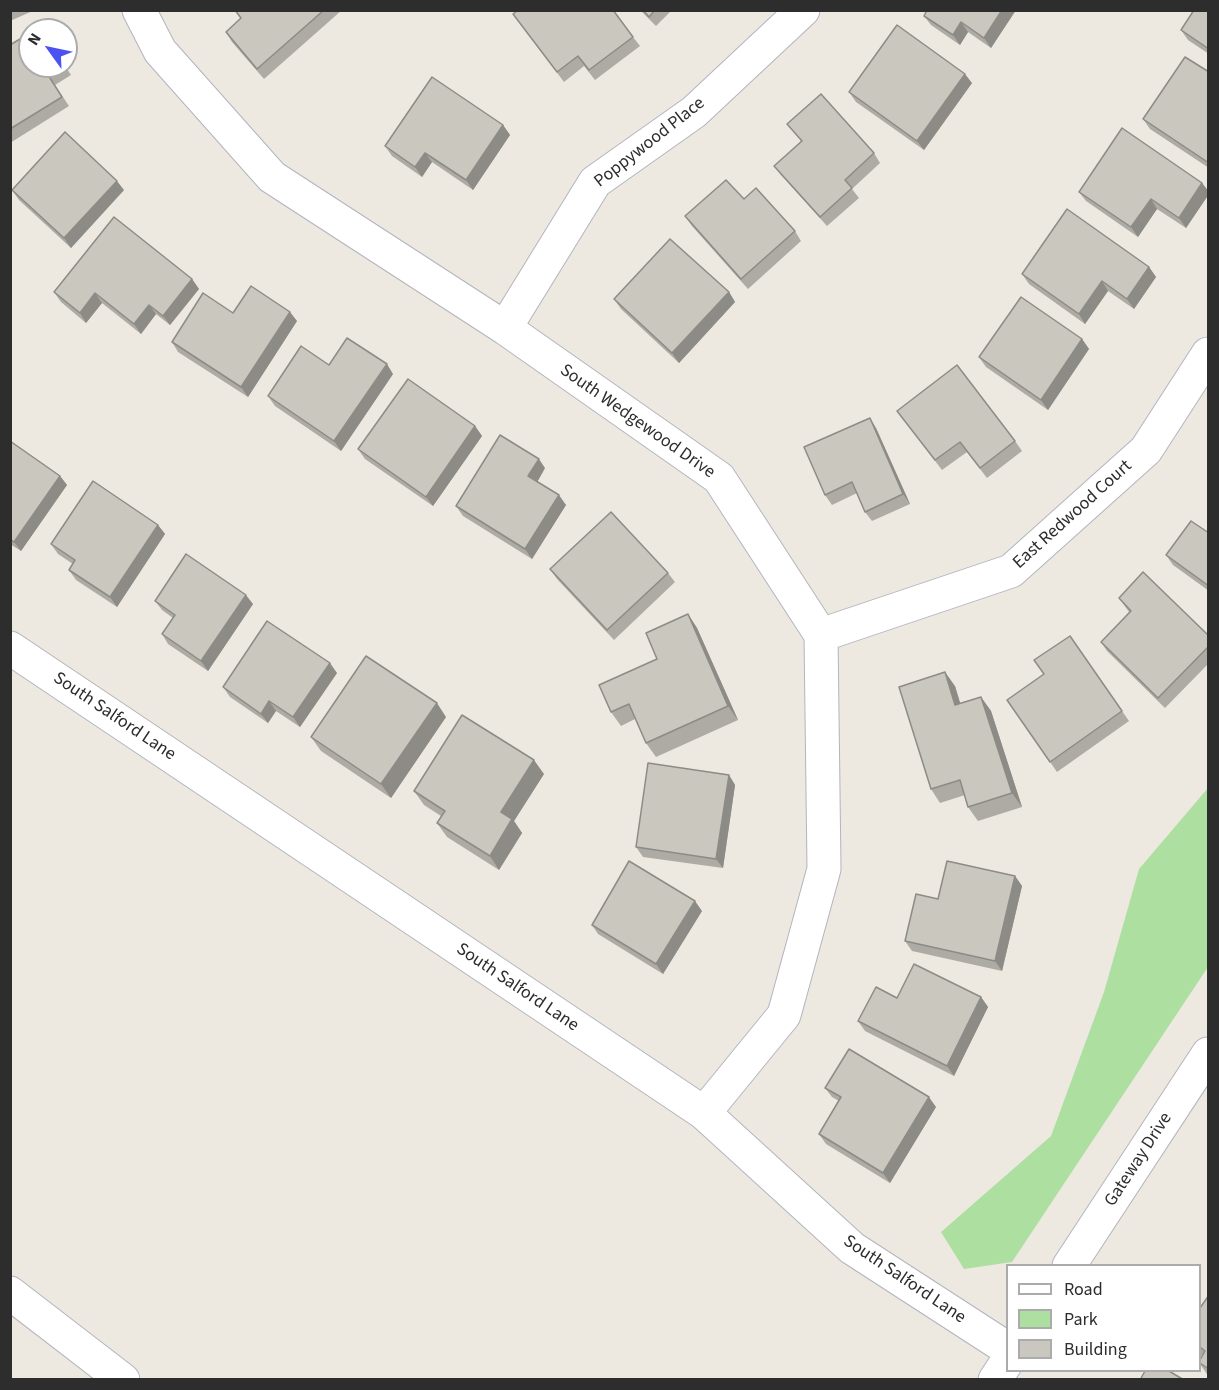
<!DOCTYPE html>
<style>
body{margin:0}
#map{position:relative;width:1219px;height:1390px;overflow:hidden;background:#ede9e0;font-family:"Source Sans 3",sans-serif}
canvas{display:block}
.frame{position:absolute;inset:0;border:12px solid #2d2d2d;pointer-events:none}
.legend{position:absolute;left:1006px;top:1264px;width:195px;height:108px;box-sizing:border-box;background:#fff;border:2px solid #ababab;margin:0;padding:8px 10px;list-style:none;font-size:18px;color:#2d2d2d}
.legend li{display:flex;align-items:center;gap:12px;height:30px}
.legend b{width:30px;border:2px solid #ababab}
.north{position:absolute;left:18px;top:18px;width:60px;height:60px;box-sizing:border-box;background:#fff;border:2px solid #ababab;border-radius:50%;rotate:303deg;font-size:16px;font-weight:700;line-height:24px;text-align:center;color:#2d2d2d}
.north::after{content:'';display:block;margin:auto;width:21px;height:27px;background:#4a53f1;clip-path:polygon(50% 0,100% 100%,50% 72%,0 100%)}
</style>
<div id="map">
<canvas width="1219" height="1390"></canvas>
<div class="frame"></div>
<ul class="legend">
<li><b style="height:8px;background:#fff"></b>Road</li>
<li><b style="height:16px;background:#ade0a0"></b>Park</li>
<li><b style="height:16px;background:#c9c7be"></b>Building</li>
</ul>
<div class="north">N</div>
</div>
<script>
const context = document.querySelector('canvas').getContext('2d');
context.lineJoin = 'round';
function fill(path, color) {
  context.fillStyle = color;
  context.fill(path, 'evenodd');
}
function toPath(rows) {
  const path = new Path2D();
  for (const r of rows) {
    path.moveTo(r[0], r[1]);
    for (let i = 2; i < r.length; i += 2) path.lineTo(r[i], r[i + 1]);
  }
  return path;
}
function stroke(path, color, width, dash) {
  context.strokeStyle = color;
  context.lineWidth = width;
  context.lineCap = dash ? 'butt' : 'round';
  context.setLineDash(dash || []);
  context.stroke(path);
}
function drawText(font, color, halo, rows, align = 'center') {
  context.font = font + ' "Source Sans 3",sans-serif';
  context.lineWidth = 4.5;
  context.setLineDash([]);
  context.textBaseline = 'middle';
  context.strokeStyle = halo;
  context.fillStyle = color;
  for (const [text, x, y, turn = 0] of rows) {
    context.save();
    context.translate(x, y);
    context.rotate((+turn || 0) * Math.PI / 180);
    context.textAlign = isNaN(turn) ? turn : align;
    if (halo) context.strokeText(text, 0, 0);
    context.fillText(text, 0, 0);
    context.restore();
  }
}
fill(toPath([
 [1208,788,1208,967,1012,1262,964,1269,941,1232,1051,1136,1104,992,1139,869]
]), '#ade0a0');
const street = toPath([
 [139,10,160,51,272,177,505,328,719,478,821,635,824,869,784,1015,704,1113],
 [505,328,595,182,694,112,803,10],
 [821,635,1011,571,1146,450,1208,354],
 [10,1293,123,1380]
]);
const secondary = toPath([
 [10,648,704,1113,852,1248,1008,1349],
 [1069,1266,1208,1054],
 [995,1380,1008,1360]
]);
stroke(street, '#b3b4bf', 35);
stroke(secondary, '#b3b4bf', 35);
stroke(street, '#fff', 33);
stroke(secondary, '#fff', 33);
fill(toPath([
 [10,10,35,10,10,21],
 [234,10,342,10,264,79,232,42,226,32,241,19],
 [640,10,672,10,656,26],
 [927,10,1016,10,991,48,968,32,960,45,931,25,924,16],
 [1209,10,1209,54,1188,40,1181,30],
 [513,14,633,37,640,46,595,80,584,66,564,82],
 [10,45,30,66,65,66,71,75,55,85,69,106,10,143],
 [1209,72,1209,168,1150,129,1143,119],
 [972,83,924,150,856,102,849,92],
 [787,124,874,153,880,163,852,189,859,198,827,226,781,175,774,166,801,141],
 [503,125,510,135,473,190,432,162,422,177,392,156,385,146],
 [1202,183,1209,192,1209,194,1186,228,1157,209,1138,237,1086,201,1079,192],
 [12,190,124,190,71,248,19,200],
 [744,199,795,231,801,241,748,289,692,226,685,216],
 [1149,267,1156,277,1134,309,1108,291,1085,324,1029,284,1022,274],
 [192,279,199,289,170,325,156,314,141,334,102,303,86,323,61,302,54,292],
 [729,292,735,302,679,363,621,309,614,299],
 [233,313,297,321,248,397,178,352,172,342],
 [1082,339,1089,349,1048,410,986,367,979,357],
 [393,374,341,451,275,406,268,396],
 [897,411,1015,441,1022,451,987,478,967,452,942,470],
 [475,426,482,436,433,506,365,459,358,449],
 [876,428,910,504,872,521,865,512,857,493,832,505,825,495],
 [10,441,60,476,67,485,21,551,10,544],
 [545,468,537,482,566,505,532,559,463,516,456,506],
 [158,525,165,534,117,607,76,580,69,570,73,564,58,554,51,544],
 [1209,533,1209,591,1173,565,1166,555],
 [550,569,668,573,675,582,614,640,557,579],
 [1119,598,1209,636,1209,663,1165,708,1107,651,1101,642,1129,612],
 [155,601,253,604,208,671,168,644,162,634,173,618,162,610],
 [688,614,697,628,738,720,656,757,646,743,635,719,621,726,611,712,657,659],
 [1070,636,1129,721,1057,772,1007,700,1044,674],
 [337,673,300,727,276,711,268,723,230,697,223,687],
 [955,686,960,703,981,697,991,711,1022,807,978,821,968,807,965,795,940,803,931,789],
 [446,717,391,798,321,751,311,737],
 [544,774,514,821,522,833,499,870,447,837,437,823,441,816,424,805,414,791],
 [729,775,735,785,723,868,643,857,636,847],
 [1015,876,1022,886,1002,971,912,951,905,941,938,899],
 [702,911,663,974,598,934,592,925],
 [981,997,988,1007,954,1076,865,1031,858,1021],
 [825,1088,936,1107,890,1183,826,1144,819,1134,839,1101,832,1097],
 [1209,1295,1209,1377,1200,1364,1200,1360,1202,1356,1200,1354,1200,1308]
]), '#adaba3');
fill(toPath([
 [1002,10,1016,10,991,48,984,38],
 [961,22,968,32,960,45,953,35],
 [965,74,972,83,924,150,917,141],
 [503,125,510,135,473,190,466,180],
 [425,153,432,162,422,177,415,167],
 [117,181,124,190,71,248,64,238],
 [1202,183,1209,192,1209,194,1186,228,1179,218],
 [1151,199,1157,209,1138,237,1131,227],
 [1149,267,1156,277,1134,309,1127,299],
 [192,279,199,289,170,325,163,316],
 [1102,281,1108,291,1085,324,1079,314],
 [729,292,735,302,679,363,672,353],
 [95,293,102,303,86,323,80,313],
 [149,305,156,314,141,334,134,324],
 [290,312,297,321,248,397,241,387],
 [1082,339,1089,349,1048,410,1041,400],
 [387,364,393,374,341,451,334,441],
 [870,418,876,428,910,504,903,494],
 [475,426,482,436,433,506,426,497],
 [539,459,545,468,535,486,528,476],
 [60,476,67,485,21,551,14,542],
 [559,495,566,505,532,559,525,549],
 [158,525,165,534,117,607,110,597],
 [246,595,253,604,208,671,201,661],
 [688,614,697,628,738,720,728,706],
 [330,663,337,673,300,727,293,717],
 [945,672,955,686,965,719,955,705],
 [981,697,991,711,1022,807,1012,793],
 [269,701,276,711,268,723,261,714],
 [437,703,446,717,391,798,381,784],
 [534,760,544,774,514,821,522,833,499,870,490,856,501,812],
 [729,775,735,785,723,868,716,859],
 [1015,876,1022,886,1002,971,995,961],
 [695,901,702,911,663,974,656,964],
 [981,997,988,1007,954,1076,947,1066],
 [929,1097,936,1107,890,1183,883,1173]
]), '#8d8b85');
const building = toPath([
 [235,10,324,10,257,69,226,32,241,18,235,10],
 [518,10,613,10,633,37,589,70,578,56,557,72,513,14,518,10],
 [643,10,655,10,649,17,643,10],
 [927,10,1002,10,984,38,961,22,953,35,924,16,927,10],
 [1194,10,1209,10,1209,49,1181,30,1194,10],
 [897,25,965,74,917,141,849,92,897,25],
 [40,26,42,30,34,30,40,26],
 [30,33,30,66,63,66,48,75,62,97,10,129,10,45,30,33],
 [1185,57,1209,72,1209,163,1143,119,1185,57],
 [432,77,503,125,466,180,425,153,415,167,385,146,432,77],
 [821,94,874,153,845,180,852,188,820,217,774,166,802,141,787,124,821,94],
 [1122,128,1202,183,1179,218,1151,199,1131,227,1079,192,1122,128],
 [65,132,117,181,64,238,12,190,65,132],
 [726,180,744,199,756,188,795,231,741,279,685,216,726,180],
 [1067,209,1149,267,1127,299,1102,281,1079,314,1022,274,1067,209],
 [114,217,192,279,163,316,149,305,134,324,95,293,80,313,54,292,114,217],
 [670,239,729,292,672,353,614,299,670,239],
 [251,286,290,312,241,387,172,342,203,293,233,313,251,286],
 [1021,297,1082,339,1041,400,979,357,1021,297],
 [347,338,387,364,334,441,268,396,301,346,329,365,347,338],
 [957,365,1015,441,980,468,960,442,935,460,897,411,957,365],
 [408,379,475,426,426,497,358,449,408,379],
 [870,418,903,494,865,512,852,482,825,495,804,447,870,418],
 [500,435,539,459,528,476,559,495,525,549,456,506,500,435],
 [10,441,60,476,14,542,10,539,10,441],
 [93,481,158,525,110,597,69,570,75,560,51,544,93,481],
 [611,512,668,573,607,630,550,569,611,512],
 [1191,521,1209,533,1209,586,1166,555,1191,521],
 [186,554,246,595,201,661,162,634,175,615,155,601,186,554],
 [1143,572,1209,636,1209,646,1158,698,1101,642,1131,611,1119,598,1143,572],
 [688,614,728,706,646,743,629,704,611,712,599,685,657,659,646,633,688,614],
 [267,621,330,663,293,717,269,701,261,714,223,687,267,621],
 [1070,636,1122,711,1050,762,1007,700,1044,674,1034,660,1070,636],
 [366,656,437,703,381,784,311,737,366,656],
 [945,672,955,705,981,697,1012,793,968,807,960,780,931,789,899,687,945,672],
 [462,715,534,760,501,812,512,819,490,856,437,823,445,811,414,791,462,715],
 [648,763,729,775,716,859,636,847,648,763],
 [629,861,695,901,656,964,592,925,629,861],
 [947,861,1015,876,995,961,905,941,916,894,938,899,947,861],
 [914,964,981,997,947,1066,858,1021,876,987,897,998,914,964],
 [849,1049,929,1097,883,1173,819,1134,841,1097,825,1088,849,1049],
 [1209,1295,1209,1369,1200,1363,1200,1360,1205,1351,1200,1347,1200,1308,1209,1295],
 [1145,1371,1169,1371,1184,1380,1140,1380,1145,1371]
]);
fill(building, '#c9c7be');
stroke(building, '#8d8b85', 1.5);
drawText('18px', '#2d2d2d', '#fff', [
 ["Poppywood Place",650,143,-38],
 ["South Wedgewood Drive",637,422,35],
 ["East Redwood Court",1073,515,-42],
 ["South Salford Lane",114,717,34],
 ["South Salford Lane",517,988,34],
 ["Gateway Drive",1139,1160,-57],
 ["South Salford Lane",904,1280,34]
]);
</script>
